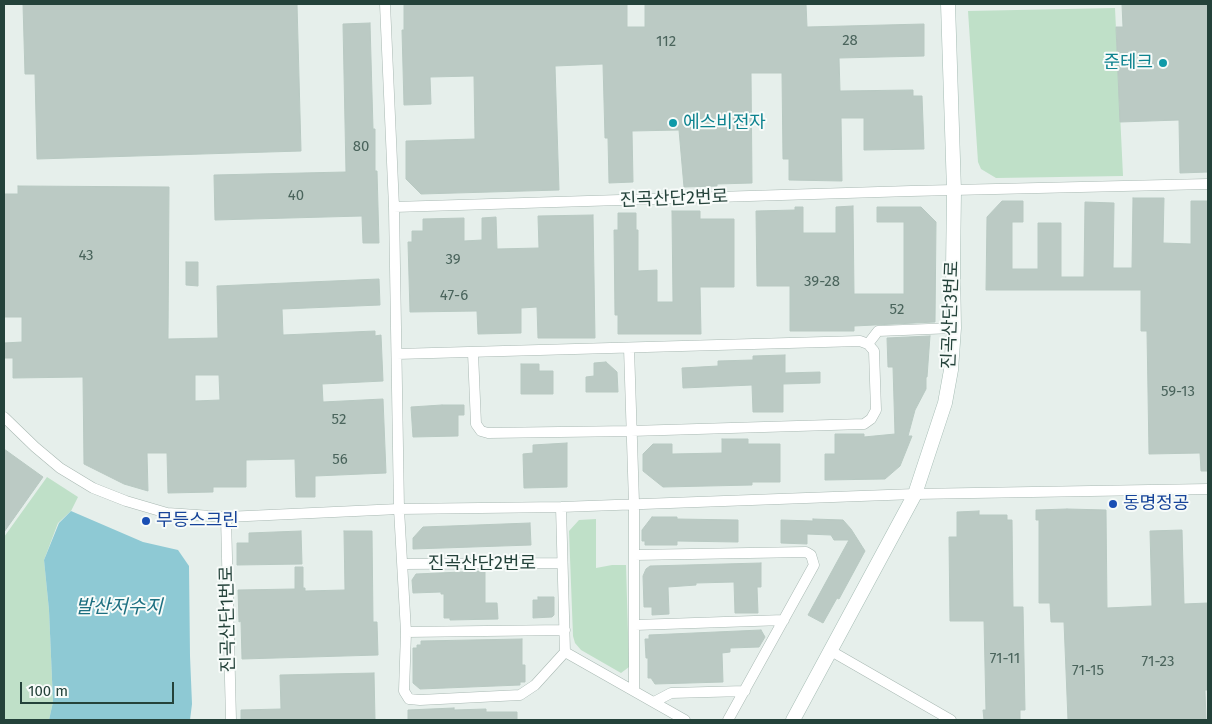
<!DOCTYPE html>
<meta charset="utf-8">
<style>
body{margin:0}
#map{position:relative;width:1212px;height:724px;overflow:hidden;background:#e6efeb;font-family:"Fira Sans",sans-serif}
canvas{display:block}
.frame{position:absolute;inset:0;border:5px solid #24423a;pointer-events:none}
.scale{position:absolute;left:20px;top:682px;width:154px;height:22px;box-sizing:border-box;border:2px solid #24423a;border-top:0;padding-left:6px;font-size:15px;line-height:18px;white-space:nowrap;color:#24423a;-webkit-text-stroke:4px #f7fbf9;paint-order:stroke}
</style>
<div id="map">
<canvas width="1212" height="724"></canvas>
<div class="frame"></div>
<div class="scale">100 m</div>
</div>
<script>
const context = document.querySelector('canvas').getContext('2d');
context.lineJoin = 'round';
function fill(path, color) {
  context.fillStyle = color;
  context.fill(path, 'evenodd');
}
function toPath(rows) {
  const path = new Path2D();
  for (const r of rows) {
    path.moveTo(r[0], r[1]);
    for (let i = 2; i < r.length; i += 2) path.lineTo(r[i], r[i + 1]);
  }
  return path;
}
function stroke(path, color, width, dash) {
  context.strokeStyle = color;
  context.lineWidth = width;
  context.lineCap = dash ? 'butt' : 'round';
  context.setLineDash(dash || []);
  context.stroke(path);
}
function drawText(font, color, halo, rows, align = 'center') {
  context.font = font + ' "Fira Sans","Noto Sans KR",sans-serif';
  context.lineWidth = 4;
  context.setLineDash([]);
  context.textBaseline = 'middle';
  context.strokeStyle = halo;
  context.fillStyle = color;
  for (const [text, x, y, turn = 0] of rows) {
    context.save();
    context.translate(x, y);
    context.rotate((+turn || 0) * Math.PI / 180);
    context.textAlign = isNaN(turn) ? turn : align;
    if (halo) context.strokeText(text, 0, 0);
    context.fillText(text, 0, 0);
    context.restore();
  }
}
fill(toPath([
 [1115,8,1123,176,996,178,981,169,978,162,968,11],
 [47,477,78,497,71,511,58,523,44,560,49,610,53,702,49,720,4,720,4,537],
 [596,519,596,568,612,565,626,565,629,667,621,673,581,650,575,643,573,636,569,531,579,520]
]), '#bfe0c8');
fill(toPath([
 [71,511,143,542,178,550,189,566,190,656,192,704,190,720,49,720,53,702,49,610,44,560,59,523]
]), '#8ec9d4');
const building = toPath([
 [23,4,297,4,301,151,37,159,35,74,25,74,23,4],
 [404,4,627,4,627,27,645,27,645,4,806,4,807,27,924,24,924,56,839,58,840,91,913,90,913,96,922,96,924,149,864,150,864,118,841,118,842,181,789,180,789,159,783,159,782,73,751,73,752,183,717,184,717,186,684,187,679,130,632,131,633,182,609,183,608,138,605,138,603,64,555,66,559,190,421,194,406,179,406,141,475,139,474,76,430,77,431,104,404,105,402,30,404,30,404,4],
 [1122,4,1208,4,1208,172,1180,173,1179,120,1120,122,1116,27,1123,27,1122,4],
 [370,23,373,129,375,129,375,171,377,171,379,243,363,243,362,216,215,220,214,175,346,172,343,24,370,23],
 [18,186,169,187,168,339,218,338,217,286,379,279,380,305,282,309,283,335,375,331,375,336,381,335,383,381,322,384,323,402,383,399,386,473,315,476,315,497,296,497,295,459,246,460,246,487,213,487,213,492,168,493,167,453,147,453,148,491,124,484,84,464,83,377,13,378,13,358,4,358,4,343,22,342,22,317,4,317,4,194,18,194,18,186],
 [195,375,219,375,220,400,195,401,195,375],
 [1133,198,1164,198,1163,243,1191,244,1191,201,1208,201,1208,471,1201,471,1200,453,1149,454,1147,331,1141,331,1141,290,986,290,987,217,1002,201,1023,201,1023,222,1012,222,1012,269,1038,269,1038,223,1061,223,1061,277,1084,277,1085,202,1114,203,1113,268,1132,268,1133,198],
 [853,206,854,294,904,294,904,222,877,222,877,207,921,207,936,222,935,322,854,326,854,331,790,331,790,286,757,286,756,211,795,210,795,207,803,207,803,233,836,233,836,207,853,206],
 [672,211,700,211,700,219,734,219,734,287,700,287,701,334,618,334,618,315,615,315,614,230,618,230,618,213,636,213,636,230,638,230,638,271,657,270,657,302,673,302,672,211],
 [593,215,595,338,538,338,537,307,521,308,521,333,478,334,477,311,410,312,408,242,412,242,412,231,423,231,423,219,464,218,464,241,482,240,482,218,496,217,497,249,539,248,538,216,593,215],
 [186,262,198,262,198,286,186,285,186,262],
 [930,336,927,377,926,377,926,389,915,410,908,436,912,436,900,466,885,479,825,480,825,454,835,454,835,434,864,434,864,437,895,434,893,367,888,367,887,338,930,336],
 [785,355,785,373,820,372,820,383,783,384,783,412,753,412,752,385,683,388,682,368,718,366,718,361,753,360,753,356,785,355],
 [606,362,617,372,618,392,586,392,586,377,594,376,594,363,606,362],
 [521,364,539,364,539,371,553,371,553,394,521,394,521,364],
 [442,405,464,405,464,415,458,415,458,436,413,437,411,407,442,405],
 [722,439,748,439,748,444,780,444,780,482,752,482,752,485,663,487,643,471,643,454,653,444,672,444,672,454,722,453,722,439],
 [567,443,567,487,524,488,523,454,533,453,533,445,567,443],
 [4,449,43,477,4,532,4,449],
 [1067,509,1106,510,1107,608,1152,606,1150,531,1182,530,1184,604,1208,603,1208,690,1205,690,1206,720,1068,720,1064,622,1051,622,1050,603,1039,603,1039,520,1036,520,1036,510,1067,509],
 [979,511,979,515,1007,515,1007,520,1012,520,1013,607,1023,607,1025,710,1020,710,1020,720,984,720,983,710,986,710,984,621,950,621,949,537,957,537,957,512,979,511],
 [652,517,677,517,677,519,738,520,738,542,677,541,677,545,645,545,645,541,642,541,642,530,652,517],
 [813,519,843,520,851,529,865,551,839,599,837,598,823,623,808,615,849,540,834,540,831,535,807,534,807,544,781,543,781,520,813,521,813,519],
 [530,523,531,545,413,549,413,538,423,527,530,523],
 [301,531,302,564,237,565,237,543,249,543,249,533,301,531],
 [344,531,372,531,373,622,377,622,378,655,242,659,241,621,239,622,238,590,295,589,295,567,303,567,303,588,305,588,305,591,345,590,344,531],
 [761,563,761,587,757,587,758,613,735,613,734,582,696,583,696,585,668,587,669,614,652,615,652,607,644,607,643,576,646,569,650,566,761,563],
 [485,571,485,603,497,603,498,619,450,620,450,618,444,618,444,594,441,594,441,592,413,593,412,580,416,574,485,571],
 [538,597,554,597,554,615,552,617,533,618,533,600,538,600,538,597],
 [761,630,765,637,759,647,730,648,730,652,722,653,723,682,655,684,651,678,648,678,648,658,646,658,645,639,649,639,649,635,761,630],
 [522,639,522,665,525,665,525,682,520,682,520,685,420,689,413,683,413,648,417,648,417,645,421,645,421,641,522,639],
 [374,673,375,720,241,720,241,710,281,709,280,675,374,673],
 [454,708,454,710,486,709,486,712,517,712,517,720,408,720,408,710,454,708]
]);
fill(building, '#bbcac4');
stroke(building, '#b8c9c2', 1);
const street = toPath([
 [385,4,394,207,399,509,406,632,404,691,409,699,420,700,520,695,535,685,565,652,561,507],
 [394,207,911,191,1208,184],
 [868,344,878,331,954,328],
 [629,348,634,503,634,690],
 [397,354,860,341,868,344,874,351,876,410,871,419,864,424,631,431,488,433,481,431,476,424,473,353],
 [4,417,35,447,60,468,93,488,126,501,167,513,226,517,399,509,561,507,915,494,1208,489],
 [226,517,231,720],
 [634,555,806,552,811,555,814,565,728,720],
 [403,564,562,563],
 [635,625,784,620],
 [406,632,565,630],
 [831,651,951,720],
 [565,652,685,720],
 [654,702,671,693,745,691]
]);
const secondary = toPath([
 [793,720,915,494,945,403,951,370,954,328,953,269,954,191,948,4]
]);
stroke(street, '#a8b8b2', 11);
stroke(secondary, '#a4bbb3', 15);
stroke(street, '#fff', 10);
stroke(secondary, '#fff', 14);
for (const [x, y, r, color] of [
 [1163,63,5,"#0f9aa8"],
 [673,123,5,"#0f9aa8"],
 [1113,504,5,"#1a4fb4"],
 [146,521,5,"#1a4fb4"]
]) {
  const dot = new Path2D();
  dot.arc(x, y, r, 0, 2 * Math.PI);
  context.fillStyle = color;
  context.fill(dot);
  stroke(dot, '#f7fbf9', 2);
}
drawText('15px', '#4a645c', null, [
 ["28",850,41],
 ["112",666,42],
 ["80",361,147],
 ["40",296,196],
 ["43",86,256],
 ["39",453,260],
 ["39-28",822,282],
 ["47-6",454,296],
 ["52",897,310],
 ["59-13",1178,392],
 ["52",339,420],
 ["56",340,460],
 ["71-11",1005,659],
 ["71-23",1158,662],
 ["71-15",1088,671]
]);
drawText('18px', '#0d838f', '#f7fbf9', [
 ["준테크",1153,63],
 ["에스비전자",683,123,"left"]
], 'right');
drawText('18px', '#24423a', '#f7fbf9', [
 ["진곡산단2번로",674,199,-2],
 ["진곡산단3번로",951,315,-88],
 ["진곡산단2번로",482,564],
 ["진곡산단1번로",228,619,-91]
]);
drawText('18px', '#164399', '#f7fbf9', [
 ["동명정공",1123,504],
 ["무등스크린",156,521]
], 'left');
drawText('italic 19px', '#1c6f80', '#f7fbf9', [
 ["발산저수지",119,608]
]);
</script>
